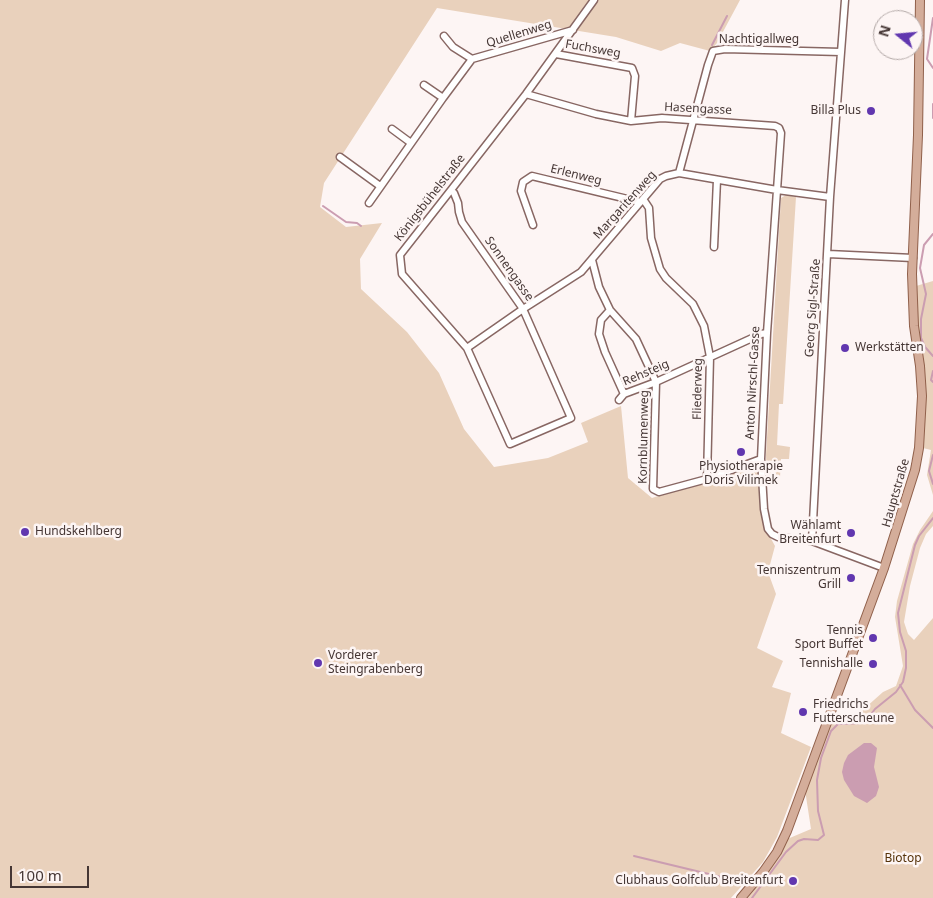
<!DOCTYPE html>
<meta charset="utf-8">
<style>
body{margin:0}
#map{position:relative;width:933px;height:898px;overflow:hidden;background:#fdf5f4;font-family:"Noto Sans",sans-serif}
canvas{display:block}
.north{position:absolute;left:873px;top:10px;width:50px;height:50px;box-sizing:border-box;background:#fdf5f4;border:1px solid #b3a9a7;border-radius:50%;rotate:287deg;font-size:14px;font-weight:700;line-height:20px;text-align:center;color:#453634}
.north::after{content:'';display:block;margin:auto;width:18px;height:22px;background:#6137af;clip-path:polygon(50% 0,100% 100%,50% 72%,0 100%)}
.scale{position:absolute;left:10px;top:866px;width:79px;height:22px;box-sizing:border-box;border:2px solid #453634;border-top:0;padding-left:6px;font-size:15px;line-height:18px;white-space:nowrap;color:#453634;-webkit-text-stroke:4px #fdf5f4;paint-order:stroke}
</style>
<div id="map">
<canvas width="933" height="898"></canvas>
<div class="north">N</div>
<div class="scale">100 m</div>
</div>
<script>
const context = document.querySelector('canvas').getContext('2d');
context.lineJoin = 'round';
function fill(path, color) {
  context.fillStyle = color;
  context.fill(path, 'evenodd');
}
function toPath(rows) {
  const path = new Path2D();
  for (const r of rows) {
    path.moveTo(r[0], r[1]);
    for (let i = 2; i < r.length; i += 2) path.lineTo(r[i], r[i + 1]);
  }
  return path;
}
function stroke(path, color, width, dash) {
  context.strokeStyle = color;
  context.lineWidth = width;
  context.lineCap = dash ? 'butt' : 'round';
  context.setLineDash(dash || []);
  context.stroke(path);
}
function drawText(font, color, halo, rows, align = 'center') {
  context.font = font + ' "Noto Sans",sans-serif';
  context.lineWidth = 5;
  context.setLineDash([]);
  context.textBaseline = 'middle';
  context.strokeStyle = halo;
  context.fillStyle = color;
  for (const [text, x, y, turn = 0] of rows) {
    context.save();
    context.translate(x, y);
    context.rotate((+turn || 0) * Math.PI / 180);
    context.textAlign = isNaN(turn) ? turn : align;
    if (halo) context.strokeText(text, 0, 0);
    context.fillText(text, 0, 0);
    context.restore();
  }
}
fill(toPath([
 [0,0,740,0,717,43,710,51,680,43,661,51,616,37,437,8,324,183,320,207,346,227,382,223,360,259,361,289,407,332,439,373,464,429,494,467,548,458,588,442,581,423,621,406,628,478,652,498,759,463,764,526,775,546,768,572,776,594,757,648,783,661,772,687,791,693,781,733,811,747,777,837,763,862,731,898,0,898],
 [786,195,796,197,783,404,779,404,777,445,790,447,789,459,781,459,780,477,767,477,766,455,781,198],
 [933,281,933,495,927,475,931,450,923,448,926,396,923,365,917,326,916,286],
 [933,511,933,526,926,534,920,548,910,586,904,622,908,634,914,640,933,618,933,898,743,898,785,840,811,829,805,790,824,720,856,716,883,692,896,686,903,666,895,617,897,601,913,544,920,530]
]), '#e9d1bc');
fill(toPath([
 [864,743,871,743,877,748,874,767,879,787,876,796,867,803,854,796,844,780,842,772,844,763,848,755]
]), '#cb9db1');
stroke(toPath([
 [933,18,927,59,933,68],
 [712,45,727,16],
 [933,104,933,118],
 [323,206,346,222,357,223,361,226],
 [933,234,924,245,920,268,926,294,921,319,921,338,925,347,933,356],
 [933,371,931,380,933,382],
 [933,455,929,471,933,484],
 [900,685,915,710,933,728],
 [634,856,742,882],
 [752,898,786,852,798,841,804,839,818,840,824,835,818,811,817,780,821,758,831,731,838,724,863,723,865,722,875,709,896,692,903,682,906,668,906,651,900,632,898,613,915,545,919,536,933,518]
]), '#cb9db1', 2);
const minor = toPath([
 [444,36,453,47,472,59],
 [556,54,632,68,635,76,631,121],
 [424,85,443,98],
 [526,94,596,114,631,121,662,118,775,126,779,128,781,133,767,333,761,459,764,509,768,529,772,534,778,537,812,541,884,568],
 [392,129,411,143],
 [340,157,380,186],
 [679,173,708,65,713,51,725,49,841,52],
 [451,190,454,193,458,203,459,212,462,222,523,309,571,418,510,444,467,348,402,274,400,255,451,190,526,94,594,0],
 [643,199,649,208,651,238,660,269,666,278,693,304,704,326,710,357,707,479],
 [369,203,443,98,472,59,573,30],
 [533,225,521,191,523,182,532,176,640,202],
 [714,247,717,180],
 [828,254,913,258],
 [592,260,599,287,610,310,636,339,656,382,653,489,659,492,707,479,761,459],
 [610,310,601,320,599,334,605,352,624,394],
 [467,348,523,309,581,272,660,179,666,176,679,173,685,174,777,190,830,197],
 [619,400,624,394,656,382,761,334,767,333],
 [812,541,830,197,845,0]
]);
const major = toPath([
 [741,898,763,872,777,852,787,831,884,568,915,470,919,448,922,396,920,366,914,326,912,274,918,135,920,0]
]);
stroke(minor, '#886763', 9);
stroke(major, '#90604b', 10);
stroke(minor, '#fff', 6);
stroke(major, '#d4ad9a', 8);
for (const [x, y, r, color] of [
 [871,111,5,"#6137af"],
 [845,348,5,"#6137af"],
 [741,452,5,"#6137af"],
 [25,532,5,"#6137af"],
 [851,533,5,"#6137af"],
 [851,578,5,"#6137af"],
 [873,638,5,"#6137af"],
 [318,663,5,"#6137af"],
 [873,664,5,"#6137af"],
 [803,712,5,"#6137af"],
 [793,881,5,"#6137af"]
]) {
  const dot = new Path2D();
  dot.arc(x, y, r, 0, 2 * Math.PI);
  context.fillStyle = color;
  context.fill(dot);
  stroke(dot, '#fdf5f4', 2);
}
drawText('12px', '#453634', '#fdf5f4', [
 ["Quellenweg",519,34,-17],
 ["Nachtigallweg",759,40],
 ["Fuchsweg",593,49,10],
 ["Hasengasse",698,109,3],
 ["Erlenweg",576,175,14],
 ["Königsbühelstraße",430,198,-52],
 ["Margaritenweg",625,205,-48],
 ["Sonnengasse",509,269,55],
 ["Georg Sigl-Straße",813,308,-86],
 ["Rehsteig",646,373,-23],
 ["Anton Nirschl-Gasse",753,383,-87],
 ["Fliederweg",698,389,-89],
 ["Kornblumenweg",644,437,-89],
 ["Hauptstraße",896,493,-74]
]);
drawText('12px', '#453634', '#fdf5f4', [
 ["Billa Plus",861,111],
 ["Werkstätten",855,348,"left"],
 ["Physiotherapie",741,467,"center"],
 ["Doris Vilimek",741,481,"center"],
 ["Wählamt",841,526],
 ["Breitenfurt",841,540],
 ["Hundskehlberg",35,532,"left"],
 ["Tenniszentrum",841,571],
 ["Grill",841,585],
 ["Tennis",863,631],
 ["Sport Buffet",863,645],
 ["Vorderer",328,656,"left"],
 ["Steingrabenberg",328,670,"left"],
 ["Tennishalle",863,664],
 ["Friedrichs",813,705,"left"],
 ["Futterscheune",813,719,"left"],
 ["Clubhaus Golfclub Breitenfurt",783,881]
], 'right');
drawText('12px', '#553209', '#fdf5f4', [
 ["Biotop",903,859]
]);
</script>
